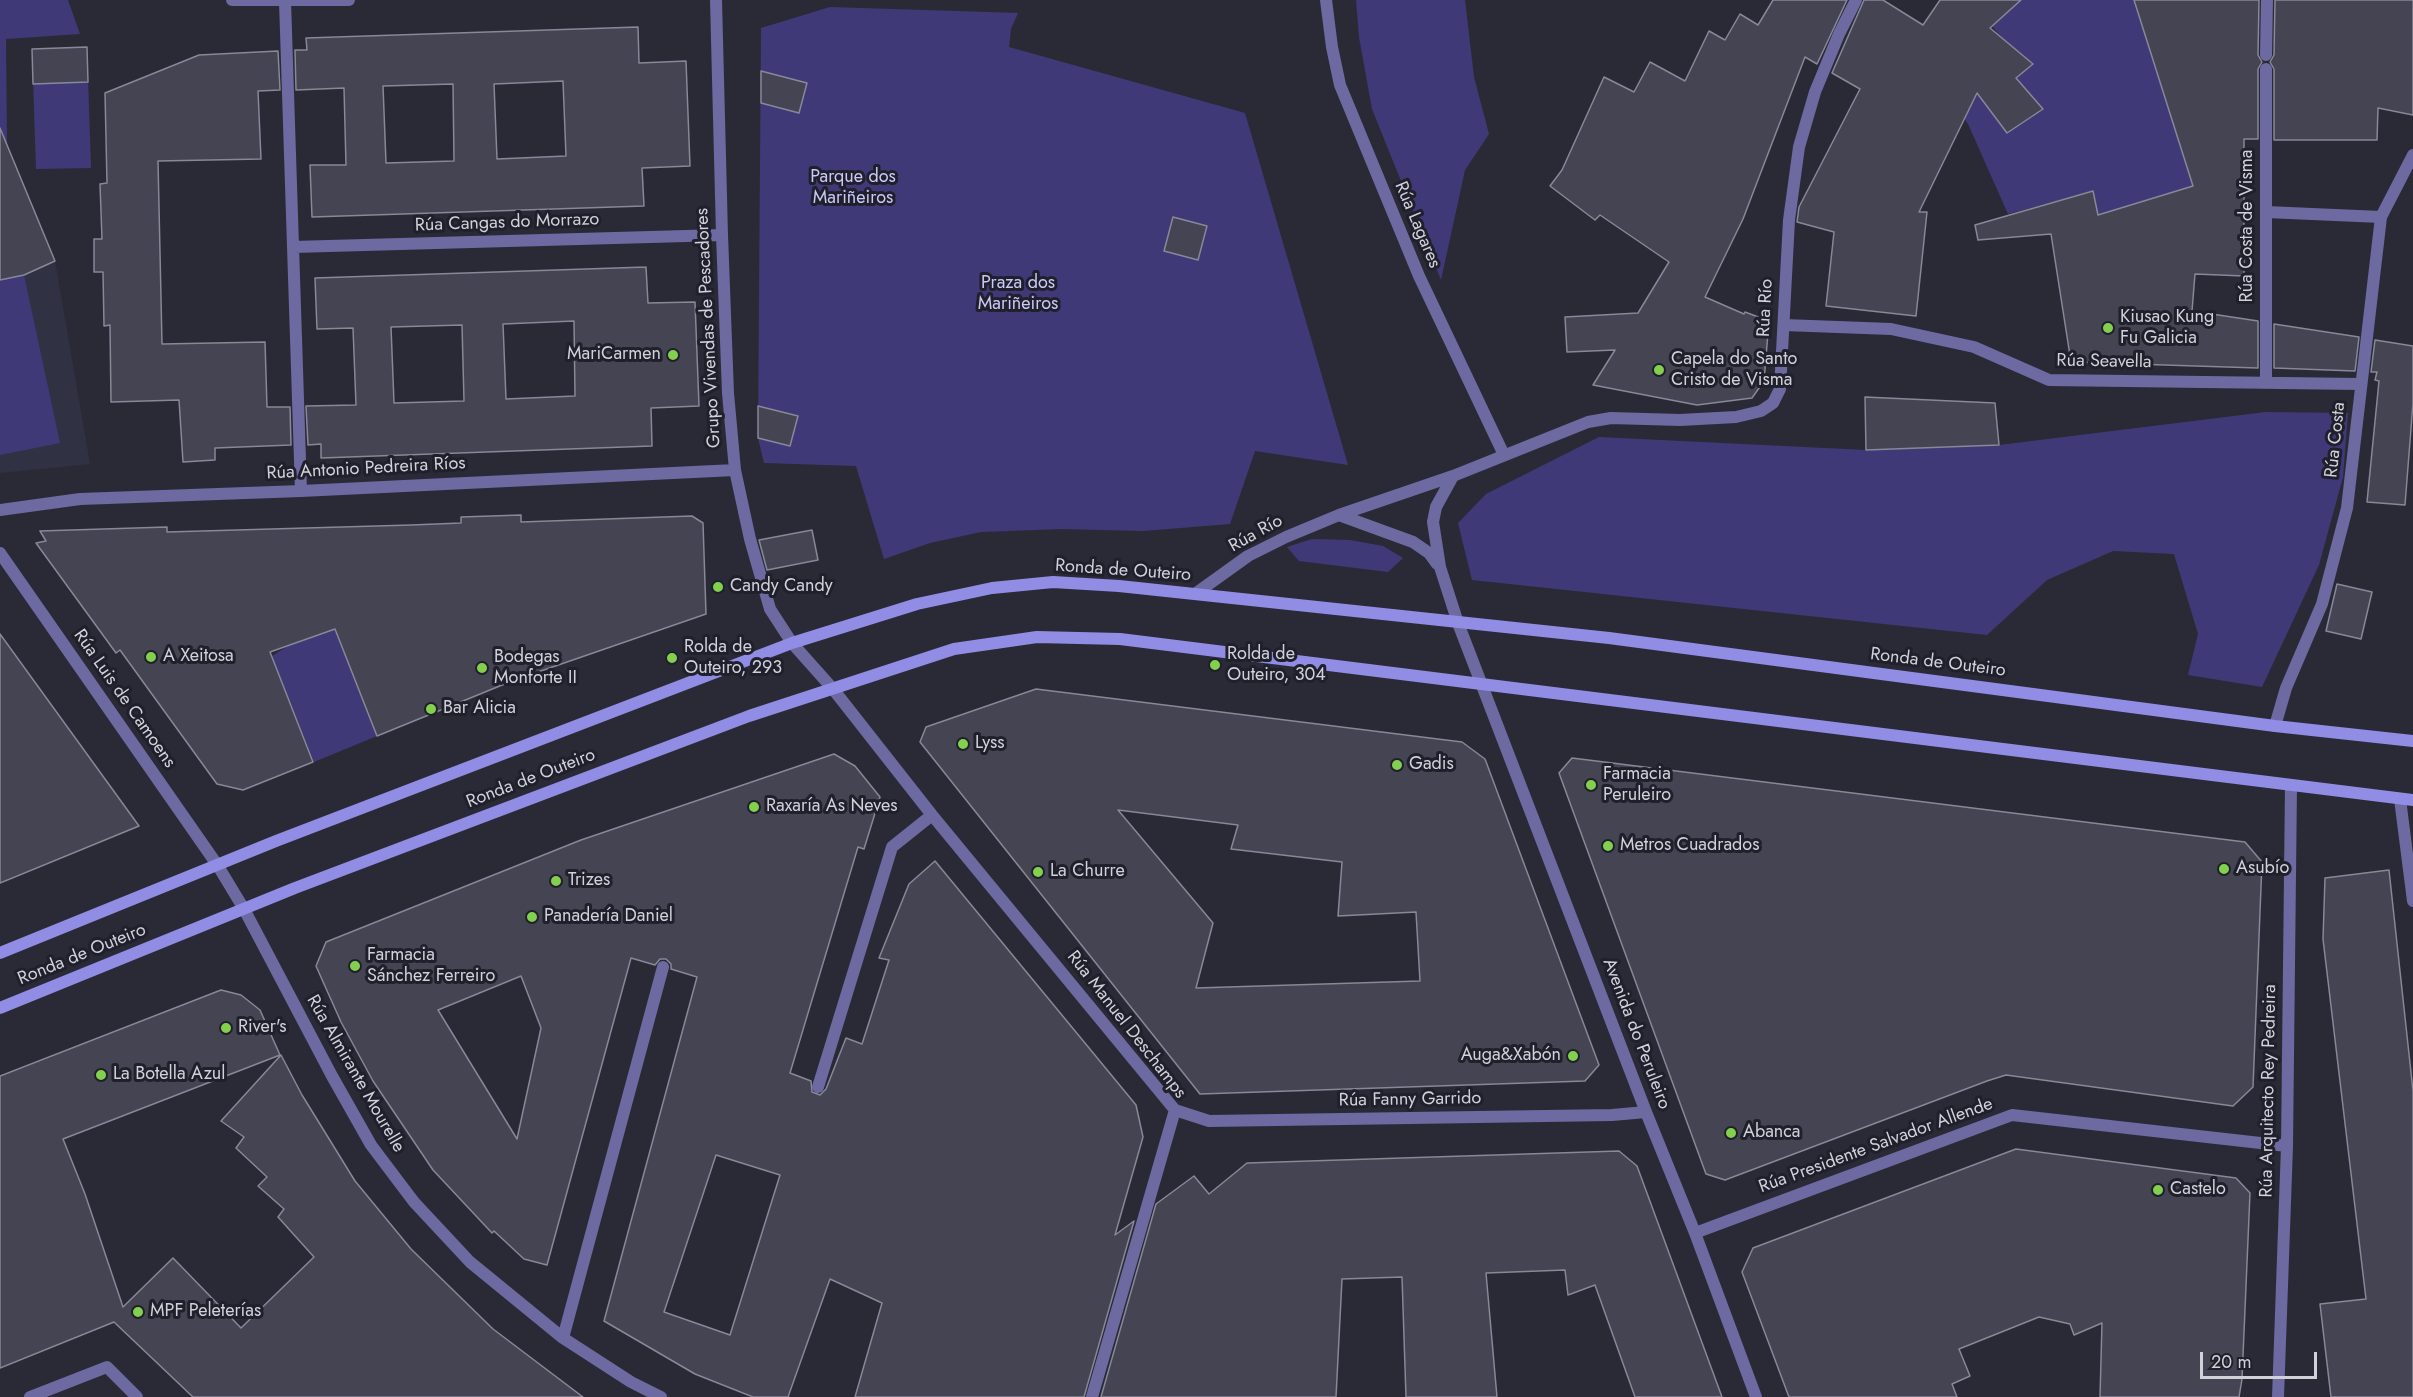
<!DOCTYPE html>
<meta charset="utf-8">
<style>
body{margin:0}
#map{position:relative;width:2413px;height:1397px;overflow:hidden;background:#2a2a37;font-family:Jost,sans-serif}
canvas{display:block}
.scale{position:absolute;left:2200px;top:1352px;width:117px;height:27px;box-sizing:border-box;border:3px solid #d1d1da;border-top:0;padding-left:8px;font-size:18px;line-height:21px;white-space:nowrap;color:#d1d1da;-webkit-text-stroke:4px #20202d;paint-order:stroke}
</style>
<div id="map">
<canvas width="2413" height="1397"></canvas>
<div class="scale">20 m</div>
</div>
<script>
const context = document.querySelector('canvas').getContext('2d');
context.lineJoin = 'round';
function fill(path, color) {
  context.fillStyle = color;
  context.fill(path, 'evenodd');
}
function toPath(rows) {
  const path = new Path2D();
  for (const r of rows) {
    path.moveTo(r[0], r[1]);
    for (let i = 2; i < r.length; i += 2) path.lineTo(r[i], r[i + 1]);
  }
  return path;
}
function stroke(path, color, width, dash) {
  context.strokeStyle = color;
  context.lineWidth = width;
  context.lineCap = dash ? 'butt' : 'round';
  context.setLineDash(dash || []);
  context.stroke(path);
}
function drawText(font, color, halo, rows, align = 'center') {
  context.font = font + ' Jost,sans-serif';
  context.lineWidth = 6;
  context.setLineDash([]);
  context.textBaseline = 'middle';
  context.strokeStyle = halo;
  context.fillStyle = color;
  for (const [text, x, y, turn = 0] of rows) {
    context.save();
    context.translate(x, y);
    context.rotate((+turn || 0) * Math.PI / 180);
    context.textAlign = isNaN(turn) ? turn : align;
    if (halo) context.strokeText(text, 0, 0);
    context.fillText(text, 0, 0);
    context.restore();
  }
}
fill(toPath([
 [7,143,55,261,90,464,0,473,0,145]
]), '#313144');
fill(toPath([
 [0,0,68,0,80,34,6,39,7,143,0,145],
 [1356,0,1465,0,1474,77,1489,134,1465,170,1441,280,1372,109,1359,37],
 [2020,0,2134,0,2193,186,2098,215,2093,191,2008,214,1968,124,1956,106,1975,91,2007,133,2043,109,2016,78,2033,64,2003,39,1992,26],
 [830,7,1018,13,1011,29,1009,47,1245,113,1348,465,1255,451,1230,524,1143,531,1062,529,981,532,930,543,884,559,856,466,764,463,758,438,761,28],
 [87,47,91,168,36,169,32,49],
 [24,275,60,443,0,455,0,280],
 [2266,412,2348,413,2343,477,2319,565,2262,687,2188,675,2198,634,2174,554,2113,551,2047,580,1987,635,1472,580,1458,523,1486,494,1599,437,1866,450,1999,445],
 [1312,539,1350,540,1383,546,1403,558,1388,572,1299,561,1287,547],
 [335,629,377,736,314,762,272,656,288,646]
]), '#3f3a77');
const building = toPath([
 [1773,0,1847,0,1817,64,1805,57,1743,219,1705,297,1744,314,1745,312,1769,321,1764,381,1752,398,1697,405,1593,385,1615,350,1567,352,1565,317,1638,313,1669,262,1600,215,1595,220,1550,186,1562,170,1604,77,1634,92,1650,62,1685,81,1709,31,1725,40,1740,14,1758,25,1773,0],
 [1864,0,1883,0,1923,25,1940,0,2021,0,1990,28,2033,64,2016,78,2043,109,2007,133,1977,93,1919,212,1927,212,1916,316,1826,306,1834,232,1797,222,1799,207,1860,89,1832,73,1864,0],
 [2134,0,2259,0,2258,55,2262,62,2258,69,2258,139,2244,139,2244,276,2195,274,2192,311,2258,321,2258,368,2071,362,2051,234,1978,240,1975,225,2093,191,2098,215,2193,186,2134,0],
 [2275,0,2413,0,2413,115,2378,108,2377,140,2274,140,2274,69,2270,62,2274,55,2275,0],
 [638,27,639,63,686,61,690,166,642,168,644,206,312,217,310,165,346,165,344,88,296,90,295,50,307,50,306,38,638,27],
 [563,81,566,156,497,159,494,84,563,81],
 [453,84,454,161,386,163,383,86,453,84],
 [87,47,88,82,33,84,32,49,87,47],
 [278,51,280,90,258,91,261,159,158,161,162,344,265,342,267,407,290,407,291,445,215,448,215,460,183,462,179,400,111,402,110,325,104,326,103,272,94,272,94,239,102,239,100,184,107,183,105,93,199,55,278,51],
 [761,71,807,83,799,113,761,103,761,71],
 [0,128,55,261,24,275,0,280,0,128],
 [1173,217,1207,226,1198,260,1164,251,1173,217],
 [646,267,648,303,695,302,699,406,651,408,652,446,321,458,321,444,308,445,306,406,356,405,353,328,317,329,315,278,646,267],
 [574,321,575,396,506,399,503,324,574,321],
 [462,325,464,401,394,403,391,327,462,325],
 [2274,324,2359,337,2355,371,2274,368,2274,324],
 [2375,340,2413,346,2413,403,2405,505,2367,502,2379,381,2375,380,2377,372,2371,372,2375,340],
 [1865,397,1995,403,1999,445,1866,450,1865,397],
 [758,406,798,416,790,446,758,438,758,406],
 [521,515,521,522,692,516,703,523,706,614,512,681,377,736,335,629,270,652,313,762,243,790,217,784,120,650,116,653,36,543,46,541,40,531,167,527,167,532,411,525,461,523,461,517,521,515],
 [812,530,818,560,767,570,759,540,812,530],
 [2337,584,2372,592,2361,639,2326,631,2337,584],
 [0,634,139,826,0,883,0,634],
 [1036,689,1462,742,1485,759,1599,1065,1585,1081,1200,1094,920,742,926,727,1036,689],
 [1118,810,1238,825,1231,849,1342,862,1338,916,1416,912,1420,981,1196,988,1213,923,1118,810],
 [834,754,855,766,880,797,864,849,858,847,790,1073,811,1081,812,1092,820,1095,826,1089,846,1038,862,1044,889,960,879,958,909,884,935,861,1136,1105,1143,1137,1115,1235,1134,1221,1084,1397,855,1397,882,1303,830,1279,788,1397,753,1397,695,1374,604,1321,697,977,671,969,671,964,666,959,660,959,655,965,631,958,547,1265,524,1259,494,1231,492,1233,433,1170,373,1081,341,1022,316,966,326,942,581,840,834,754],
 [521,976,541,1028,517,1139,438,1010,521,976],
 [716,1155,780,1175,730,1335,664,1312,716,1155],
 [1572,758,2245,842,2262,862,2253,1087,2233,1106,2006,1075,1987,1081,1725,1180,1706,1174,1559,773,1572,758],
 [2389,870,2413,1091,2413,1397,2331,1397,2320,1304,2366,1299,2323,939,2325,878,2389,870],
 [221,990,241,995,260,1010,280,1055,63,1139,85,1194,123,1307,173,1258,241,1328,314,1257,278,1217,284,1209,258,1186,267,1177,236,1148,244,1137,221,1121,281,1055,302,1095,355,1181,411,1249,493,1329,583,1397,193,1397,114,1322,0,1368,0,1076,221,990],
 [2016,1149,2236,1178,2250,1193,2242,1379,2239,1397,2100,1397,2102,1323,2074,1335,2070,1324,2039,1317,1959,1349,1970,1376,1952,1384,1957,1397,1789,1397,1742,1272,1753,1248,2016,1149],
 [1619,1151,1637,1166,1722,1397,1635,1397,1595,1285,1568,1295,1565,1270,1486,1273,1497,1397,1406,1397,1402,1277,1342,1279,1336,1397,1101,1397,1156,1204,1194,1176,1209,1194,1247,1163,1619,1151]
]);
fill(building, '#444452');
stroke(building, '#878898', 1.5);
stroke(toPath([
 [2266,212,2381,217]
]), '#6c6aa1', 12);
stroke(toPath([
 [232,0,349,0],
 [716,0,722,235,728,393,735,470,750,539,770,609,792,643,833,689,932,815,1175,1110,1092,1397],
 [1326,0,1332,47,1340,85,1419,276,1504,455],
 [285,1,301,491],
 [2266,55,2267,0],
 [293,247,722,235],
 [1784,325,1891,329,1974,347,2049,380,2360,384],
 [2266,382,2266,69],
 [1453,476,1436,507,1433,522,1440,567,1458,623,1646,1112,1695,1233,1756,1397],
 [0,510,80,499,301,491,735,470],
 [1339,515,1413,542,1429,553,1437,564],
 [0,553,218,866,244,909,332,1076,371,1145,414,1202,470,1262,563,1338,631,1382,661,1397],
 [1195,594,1248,556,1286,537,1339,515,1453,476,1588,422,1611,418,1680,420,1736,417,1761,411,1773,403,1780,389,1789,220,1799,147,1815,92,1839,34,1856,0],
 [2275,726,2286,688,2322,604,2347,508,2381,217,2413,155],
 [2400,799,2413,901],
 [818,1087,892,847,932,815],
 [1175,1110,1209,1121,1612,1115,1646,1112],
 [1695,1233,2012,1115,2287,1146],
 [563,1338,663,967],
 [30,1397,107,1367,137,1397],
 [2278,1397,2287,1146,2291,785]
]), '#6c6aa1', 12);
stroke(toPath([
 [0,953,276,841,792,643,917,604,992,588,1053,582,1119,586,1609,638,2275,726,2413,741],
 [0,1008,295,888,749,716,954,649,1037,637,1120,639,2413,800]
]), '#918de4', 12);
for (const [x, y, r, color] of [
 [2108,328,6,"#83d04e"],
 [673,355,6,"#83d04e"],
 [1659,370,6,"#83d04e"],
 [718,587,6,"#83d04e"],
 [151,657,6,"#83d04e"],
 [672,658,6,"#83d04e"],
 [1215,665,6,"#83d04e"],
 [482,668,6,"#83d04e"],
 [431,709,6,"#83d04e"],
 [963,744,6,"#83d04e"],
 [1397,765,6,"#83d04e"],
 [1591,785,6,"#83d04e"],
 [754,807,6,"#83d04e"],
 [1608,846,6,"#83d04e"],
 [2224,869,6,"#83d04e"],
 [1038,872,6,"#83d04e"],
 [556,881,6,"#83d04e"],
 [532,917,6,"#83d04e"],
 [355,966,6,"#83d04e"],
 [226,1028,6,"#83d04e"],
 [1573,1056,6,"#83d04e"],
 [101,1075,6,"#83d04e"],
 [1731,1133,6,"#83d04e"],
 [2158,1190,6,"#83d04e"],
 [138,1312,6,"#83d04e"]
]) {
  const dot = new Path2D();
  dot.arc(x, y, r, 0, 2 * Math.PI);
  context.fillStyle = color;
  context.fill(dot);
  stroke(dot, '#20202d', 2);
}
drawText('18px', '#c9caf7', '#20202d', [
 ["Parque dos",853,178],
 ["Mariñeiros",853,199],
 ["Praza dos",1018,284],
 ["Mariñeiros",1018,305]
]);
drawText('18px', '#d1d1da', '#20202d', [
 ["Rúa Cangas do Morrazo",507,223,-2],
 ["Rúa Lagares",1417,225,67],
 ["Rúa Costa de Visma",2248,226,-90],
 ["Rúa Río",1766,308,-87],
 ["Grupo Vivendas de Pescadores",709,328,-93],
 ["Rúa Seavella",2104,362,1],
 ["Rúa Costa",2336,440,-84],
 ["Rúa Antonio Pedreira Ríos",366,469,-3],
 ["Rúa Río",1256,534,-29],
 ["Ronda de Outeiro",1123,571,4],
 ["Ronda de Outeiro",1938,663,7],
 ["Rúa Luis de Camoens",124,699,55],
 ["Ronda de Outeiro",531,779,-21],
 ["Ronda de Outeiro",82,955,-22],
 ["Rúa Manuel Deschamps",1126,1025,52],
 ["Avenida do Peruleiro",1636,1034,69],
 ["Rúa Almirante Mourelle",355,1074,60],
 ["Rúa Arquitecto Rey Pedreira",2269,1091,-89],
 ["Rúa Fanny Garrido",1410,1100,-1],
 ["Rúa Presidente Salvador Allende",1876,1146,-20]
]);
drawText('18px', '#d1d1da', '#20202d', [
 ["Kiusao Kung",2120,318],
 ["Fu Galicia",2120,339],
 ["MariCarmen",661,355,"right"],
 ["Capela do Santo",1671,360],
 ["Cristo de Visma",1671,381],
 ["Candy Candy",730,587],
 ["Rolda de",684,648],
 ["Outeiro, 293",684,669],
 ["Rolda de",1227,655],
 ["Outeiro, 304",1227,676],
 ["A Xeitosa",163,657],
 ["Bodegas",494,658],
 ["Monforte II",494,679],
 ["Bar Alicia",443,709],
 ["Lyss",975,744],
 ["Gadis",1409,765],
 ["Farmacia",1603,775],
 ["Peruleiro",1603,796],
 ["Raxaría As Neves",766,807],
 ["Metros Cuadrados",1620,846],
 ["Asubío",2236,869],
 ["La Churre",1050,872],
 ["Trizes",568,881],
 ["Panadería Daniel",544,917],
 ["Farmacia",367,956],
 ["Sánchez Ferreiro",367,977],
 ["River's",238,1028],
 ["Auga&Xabón",1561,1056,"right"],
 ["La Botella Azul",113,1075],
 ["Abanca",1743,1133],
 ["Castelo",2170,1190],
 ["MPF Peleterías",150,1312]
], 'left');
</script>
